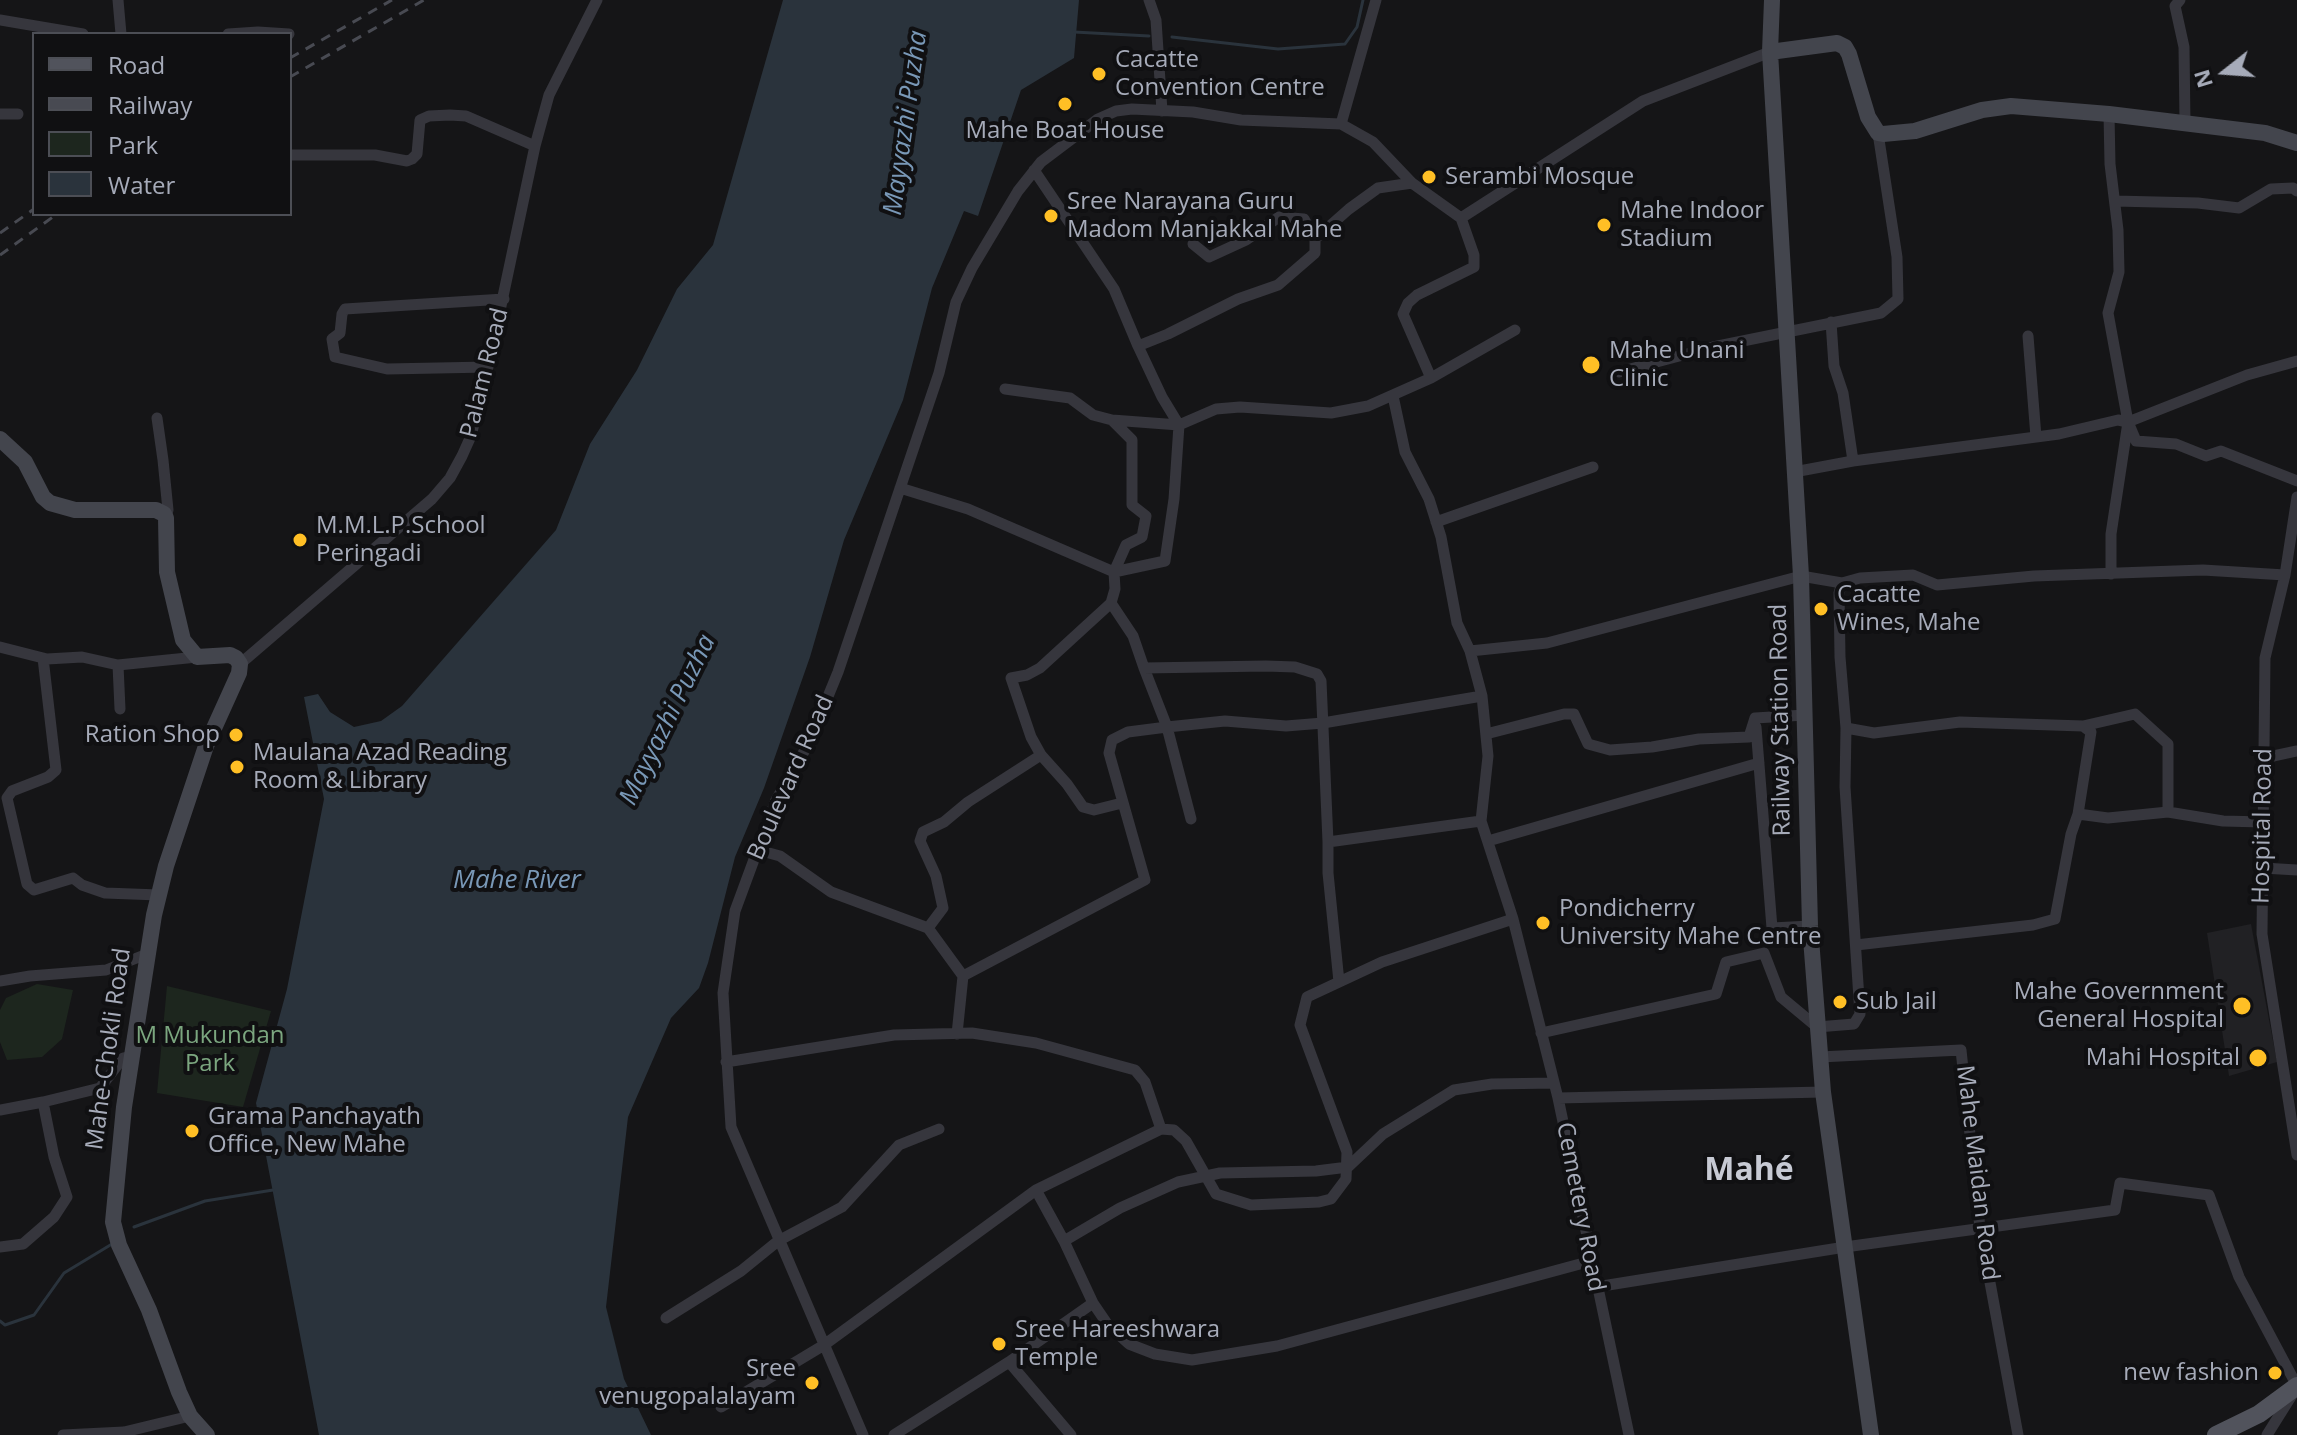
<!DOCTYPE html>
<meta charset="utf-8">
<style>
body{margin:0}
#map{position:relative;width:2297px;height:1435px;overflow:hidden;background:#151517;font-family:"Open Sans",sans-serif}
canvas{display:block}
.legend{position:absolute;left:32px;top:32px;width:260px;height:184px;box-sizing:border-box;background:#101012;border:2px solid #4c4e55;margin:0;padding:10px 14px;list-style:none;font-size:24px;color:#a6abb9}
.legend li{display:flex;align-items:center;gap:16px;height:40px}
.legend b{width:40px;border:2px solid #4c4e55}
.north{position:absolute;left:2185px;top:32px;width:80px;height:80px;-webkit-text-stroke:6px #101012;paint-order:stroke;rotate:253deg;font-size:22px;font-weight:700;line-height:32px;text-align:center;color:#a6abb9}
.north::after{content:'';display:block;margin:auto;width:28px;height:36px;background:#a6abb9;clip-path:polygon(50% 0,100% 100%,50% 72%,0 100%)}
</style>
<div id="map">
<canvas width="2297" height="1435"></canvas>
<ul class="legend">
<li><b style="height:10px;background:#51535c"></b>Road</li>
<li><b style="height:10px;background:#484a52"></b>Railway</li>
<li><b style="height:22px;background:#1d261e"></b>Park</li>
<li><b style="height:22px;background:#2a333c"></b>Water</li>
</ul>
<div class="north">N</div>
</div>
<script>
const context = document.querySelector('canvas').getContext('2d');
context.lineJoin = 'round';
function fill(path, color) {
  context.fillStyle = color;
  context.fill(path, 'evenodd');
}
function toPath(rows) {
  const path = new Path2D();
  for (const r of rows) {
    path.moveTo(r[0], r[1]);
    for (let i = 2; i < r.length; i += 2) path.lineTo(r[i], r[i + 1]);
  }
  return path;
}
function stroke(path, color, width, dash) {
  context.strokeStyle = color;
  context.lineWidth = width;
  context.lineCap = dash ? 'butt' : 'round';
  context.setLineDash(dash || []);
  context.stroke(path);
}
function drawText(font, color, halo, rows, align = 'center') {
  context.font = font + ' "Open Sans",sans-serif';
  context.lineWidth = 8;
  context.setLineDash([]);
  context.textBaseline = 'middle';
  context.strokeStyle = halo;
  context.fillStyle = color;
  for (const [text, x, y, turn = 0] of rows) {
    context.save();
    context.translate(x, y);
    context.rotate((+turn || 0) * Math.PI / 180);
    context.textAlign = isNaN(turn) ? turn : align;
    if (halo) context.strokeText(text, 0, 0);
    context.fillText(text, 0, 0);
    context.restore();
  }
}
fill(toPath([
 [2251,924,2277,1062,2229,1076,2207,933]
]), '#212124');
fill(toPath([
 [37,984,73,990,62,1039,42,1057,7,1060,0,1042,0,1010,6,998],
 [167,986,271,1011,243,1107,157,1093]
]), '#1d261e');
fill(toPath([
 [783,0,1079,0,1074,58,1021,90,978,216,964,211,932,288,903,400,844,540,810,657,764,788,735,857,708,963,699,988,671,1018,628,1117,606,1307,624,1379,651,1435,319,1435,256,1103,287,989,324,799,304,697,318,694,330,712,354,727,381,721,402,706,556,530,590,444,637,370,677,289,713,245]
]), '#2a333c');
stroke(toPath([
 [1074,32,1149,36],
 [1172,37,1278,49,1345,44,1357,27,1363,0],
 [134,1227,205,1201,273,1190],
 [0,1321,5,1325,34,1315,64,1273,112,1244]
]), '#2a333c', 3);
stroke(toPath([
 [118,0,121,34],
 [1149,0,1156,20,1162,111],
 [2180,0,2175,6,2184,47,2185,123],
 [0,20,83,34],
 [228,34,258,32,289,34],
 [0,114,18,114],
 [2109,114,2110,164,2118,230,2119,272,2108,313,2128,422,2111,534,2111,574],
 [1341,124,1376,0],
 [290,155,375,155,407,161,412,159,417,154,420,120,429,116,450,115,466,116,535,146],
 [1034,170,1114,289,1138,346,1168,334,1238,299,1278,285,1315,253,1315,239],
 [2115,201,2198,203,2239,208,2271,189,2293,188,2297,191],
 [1193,244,1209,257,1246,240,1279,217,1304,219,1315,239,1349,209,1378,188,1412,183],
 [2028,336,2036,437],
 [488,367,387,369,335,357,332,339,340,333,342,314,345,309,504,299],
 [1619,372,1713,347,1881,313,1898,299,1897,257,1878,133],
 [1431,378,1403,314,1408,303,1417,295,1474,267,1474,255,1461,218],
 [1005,389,1070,398,1093,415,1112,420,1132,440,1132,505,1146,516,1142,537,1126,545,1114,572,1115,589,1111,603,1040,668,1027,675,1011,678,1031,737,1041,755,1067,784,1083,807,1094,810,1122,803],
 [157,418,163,460,168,510,166,518],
 [1112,420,1179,425,1216,409,1240,407,1331,413,1368,406,1431,378,1515,330],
 [2128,422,2136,441,2176,444,2206,456,2221,451,2297,481],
 [1853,461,2059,434,2118,420,2128,422,2247,375,2297,361],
 [1794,472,1853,461,1843,393,1834,366,1831,322],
 [900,488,968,509,1114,572,1165,561,1174,499,1179,425,1162,397,1138,346],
 [2297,497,2285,575,2265,658,2262,934,2297,1155],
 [1436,522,1593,467],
 [1111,603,1133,636,1144,668,1266,666,1295,667,1317,674,1321,681,1328,842,1481,821,1513,919,1558,1098],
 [0,647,47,659,82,657,118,665,197,657],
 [1470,651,1547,643,1801,576,1842,583,1860,578,1913,575,1937,585,2034,576,2203,570,2285,575],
 [43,658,56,770,48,777,12,791,7,798,27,884,34,890,73,878,82,885,105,893,159,895],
 [240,664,432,499,450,478,462,456,471,436,488,367,535,146,549,95,597,0],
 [118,665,120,709],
 [2083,726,2135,714,2168,744,2168,812],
 [1756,727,1772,928,1810,926],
 [1846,728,1874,733,1960,722,2083,726,2091,732,2078,814],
 [1486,734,1564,714,1574,714,1588,744,1610,750,1652,747,1699,739,1749,737,1755,718,1805,715],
 [2264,758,2297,751],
 [1191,819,1167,727,1225,721,1286,726,1323,723,1482,696,1470,651,1457,623,1441,537,1429,499,1405,452,1393,396],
 [1481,821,1488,756,1482,696],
 [1488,841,1759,763],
 [1328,842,1328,873,1339,982],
 [758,850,780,856,831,892,928,928,963,976,957,1034],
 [2263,868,2297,870],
 [928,928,943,908,936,876,920,841,923,832,944,822,968,802,1041,755],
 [1856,945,2033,925,2055,919,2071,834,2078,814,2108,818,2168,812,2223,821,2263,822],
 [963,976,1145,880,1109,753,1112,740,1128,732,1167,727,1144,668],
 [0,981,30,976,106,970,147,954],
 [1541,1033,1716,994,1726,962,1764,953,1781,997,1817,1027,1854,1024,1860,1014,1845,787,1846,728,1840,657,1839,593,1842,583],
 [1820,1057,1961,1050,1980,1228,2018,1435],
 [0,1110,43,1102],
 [1161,1129,1174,1130,1186,1141,1216,1194,1251,1205,1319,1202,1331,1199,1346,1179,1347,1152,1300,1025,1307,997,1382,962,1513,919],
 [1036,1190,1064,1241,1093,1303,1108,1325,1129,1344,1155,1354,1192,1360,1277,1346,1591,1261],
 [1064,1241,1120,1208,1178,1182,1220,1173,1316,1171,1348,1167,1383,1134,1454,1090,1492,1084,1554,1083],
 [0,1247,23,1244,54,1217,67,1197,54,1157,43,1102,100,1088,123,1058,132,1056],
 [1596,1287,1845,1247,2115,1210,2120,1183,2209,1195,2239,1277,2297,1386],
 [666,1318,741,1271,778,1241,842,1207,899,1145,939,1129],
 [1009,1362,1071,1435],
 [721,1407,824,1345,1036,1190,1161,1129,1145,1082,1135,1070,1036,1043,972,1033,894,1035,726,1062],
 [63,1435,124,1432,190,1416],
 [863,1435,731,1127,723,993,735,911,776,800,809,743,838,672,939,373,956,302,972,268,1018,191,1041,162,1098,119,1116,111,1132,109,1193,112,1241,120,1341,124,1373,142,1412,183,1461,218,1643,101,1770,52],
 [894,1435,1009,1362,1093,1303],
 [1629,1435,1558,1098,1823,1092],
 [2267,1435,2292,1395]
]), '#36363d', 11);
stroke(toPath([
 [1772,0,1770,52,1801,576,1810,926,1823,1092,1871,1435],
 [1770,52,1837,43,1845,47,1849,54,1868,117,1878,133,1883,134,1915,131,1982,110,2011,106,2109,114,2265,133,2297,143],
 [0,439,25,462,43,497,50,503,75,510,156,510,164,514,166,518,167,572,183,640,197,657,230,655,236,658,240,664,239,673,206,746,166,866,154,915,124,1107,113,1222,119,1245,149,1310,179,1392,190,1416,207,1435]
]), '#43454d', 16);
stroke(toPath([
 [2216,1435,2259,1414,2297,1386]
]), '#51535c', 18);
stroke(toPath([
 [290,58,392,0],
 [290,77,424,0],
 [0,233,34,209],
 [0,255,57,214]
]), '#484a52', 3, [10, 8]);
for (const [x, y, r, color] of [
 [1099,74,8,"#ffbf25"],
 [1065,104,8,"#ffbf25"],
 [1429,177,8,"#ffbf25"],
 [1051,216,8,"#ffbf25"],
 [1604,225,8,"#ffbf25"],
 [1591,365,10,"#ffbf25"],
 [300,540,8,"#ffbf25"],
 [1821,609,8,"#ffbf25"],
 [236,735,8,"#ffbf25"],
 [237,767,8,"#ffbf25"],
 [1543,923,8,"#ffbf25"],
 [1840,1002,8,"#ffbf25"],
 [2242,1006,10,"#ffbf25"],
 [2258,1058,10,"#ffbf25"],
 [192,1131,8,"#ffbf25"],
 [999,1344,8,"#ffbf25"],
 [2275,1373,8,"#ffbf25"],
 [812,1383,8,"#ffbf25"]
]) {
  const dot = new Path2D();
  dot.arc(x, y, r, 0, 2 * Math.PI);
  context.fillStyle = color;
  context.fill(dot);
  stroke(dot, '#101012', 3);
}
drawText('24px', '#a6abb9', '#101012', [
 ["Cacatte",1115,60],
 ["Convention Centre",1115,88],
 ["Mahe Boat House",1065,131,"center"],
 ["Serambi Mosque",1445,177],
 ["Sree Narayana Guru",1067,202],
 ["Madom Manjakkal Mahe",1067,230],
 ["Mahe Indoor",1620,211],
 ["Stadium",1620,239],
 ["Mahe Unani",1609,351],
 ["Clinic",1609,379],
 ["M.M.L.P.School",316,526],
 ["Peringadi",316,554],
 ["Cacatte",1837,595],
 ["Wines, Mahe",1837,623],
 ["Ration Shop",220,735,"right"],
 ["Maulana Azad Reading",253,753],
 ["Room & Library",253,781],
 ["Pondicherry",1559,909],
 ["University Mahe Centre",1559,937],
 ["Mahe Government",2224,992,"right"],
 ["General Hospital",2224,1020,"right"],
 ["Sub Jail",1856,1002],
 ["Mahi Hospital",2240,1058,"right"],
 ["Grama Panchayath",208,1117],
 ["Office, New Mahe",208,1145],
 ["Sree Hareeshwara",1015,1330],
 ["Temple",1015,1358],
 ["Sree",796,1369,"right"],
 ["venugopalalayam",796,1397,"right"],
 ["new fashion",2259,1373,"right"]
], 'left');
drawText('24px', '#a6abb9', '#101012', [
 ["Palam Road",485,373,-76],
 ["Railway Station Road",1781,720,-91],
 ["Boulevard Road",791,778,-66],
 ["Hospital Road",2263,826,-89],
 ["Mahe-Chokli Road",109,1049,-82],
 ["Mahe Maidan Road",1977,1173,83],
 ["Cemetery Road",1580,1207,79]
]);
drawText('24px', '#7ba67f', '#101012', [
 ["M Mukundan",210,1036],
 ["Park",210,1064]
]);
drawText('italic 26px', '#7998b7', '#101012', [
 ["Mayyazhi Puzha",906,123,-82],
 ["Mayyazhi Puzha",668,720,-64],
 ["Mahe River",517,881]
]);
drawText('bold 32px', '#c7cad4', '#101012', [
 ["Mahé",1749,1171]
]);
</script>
